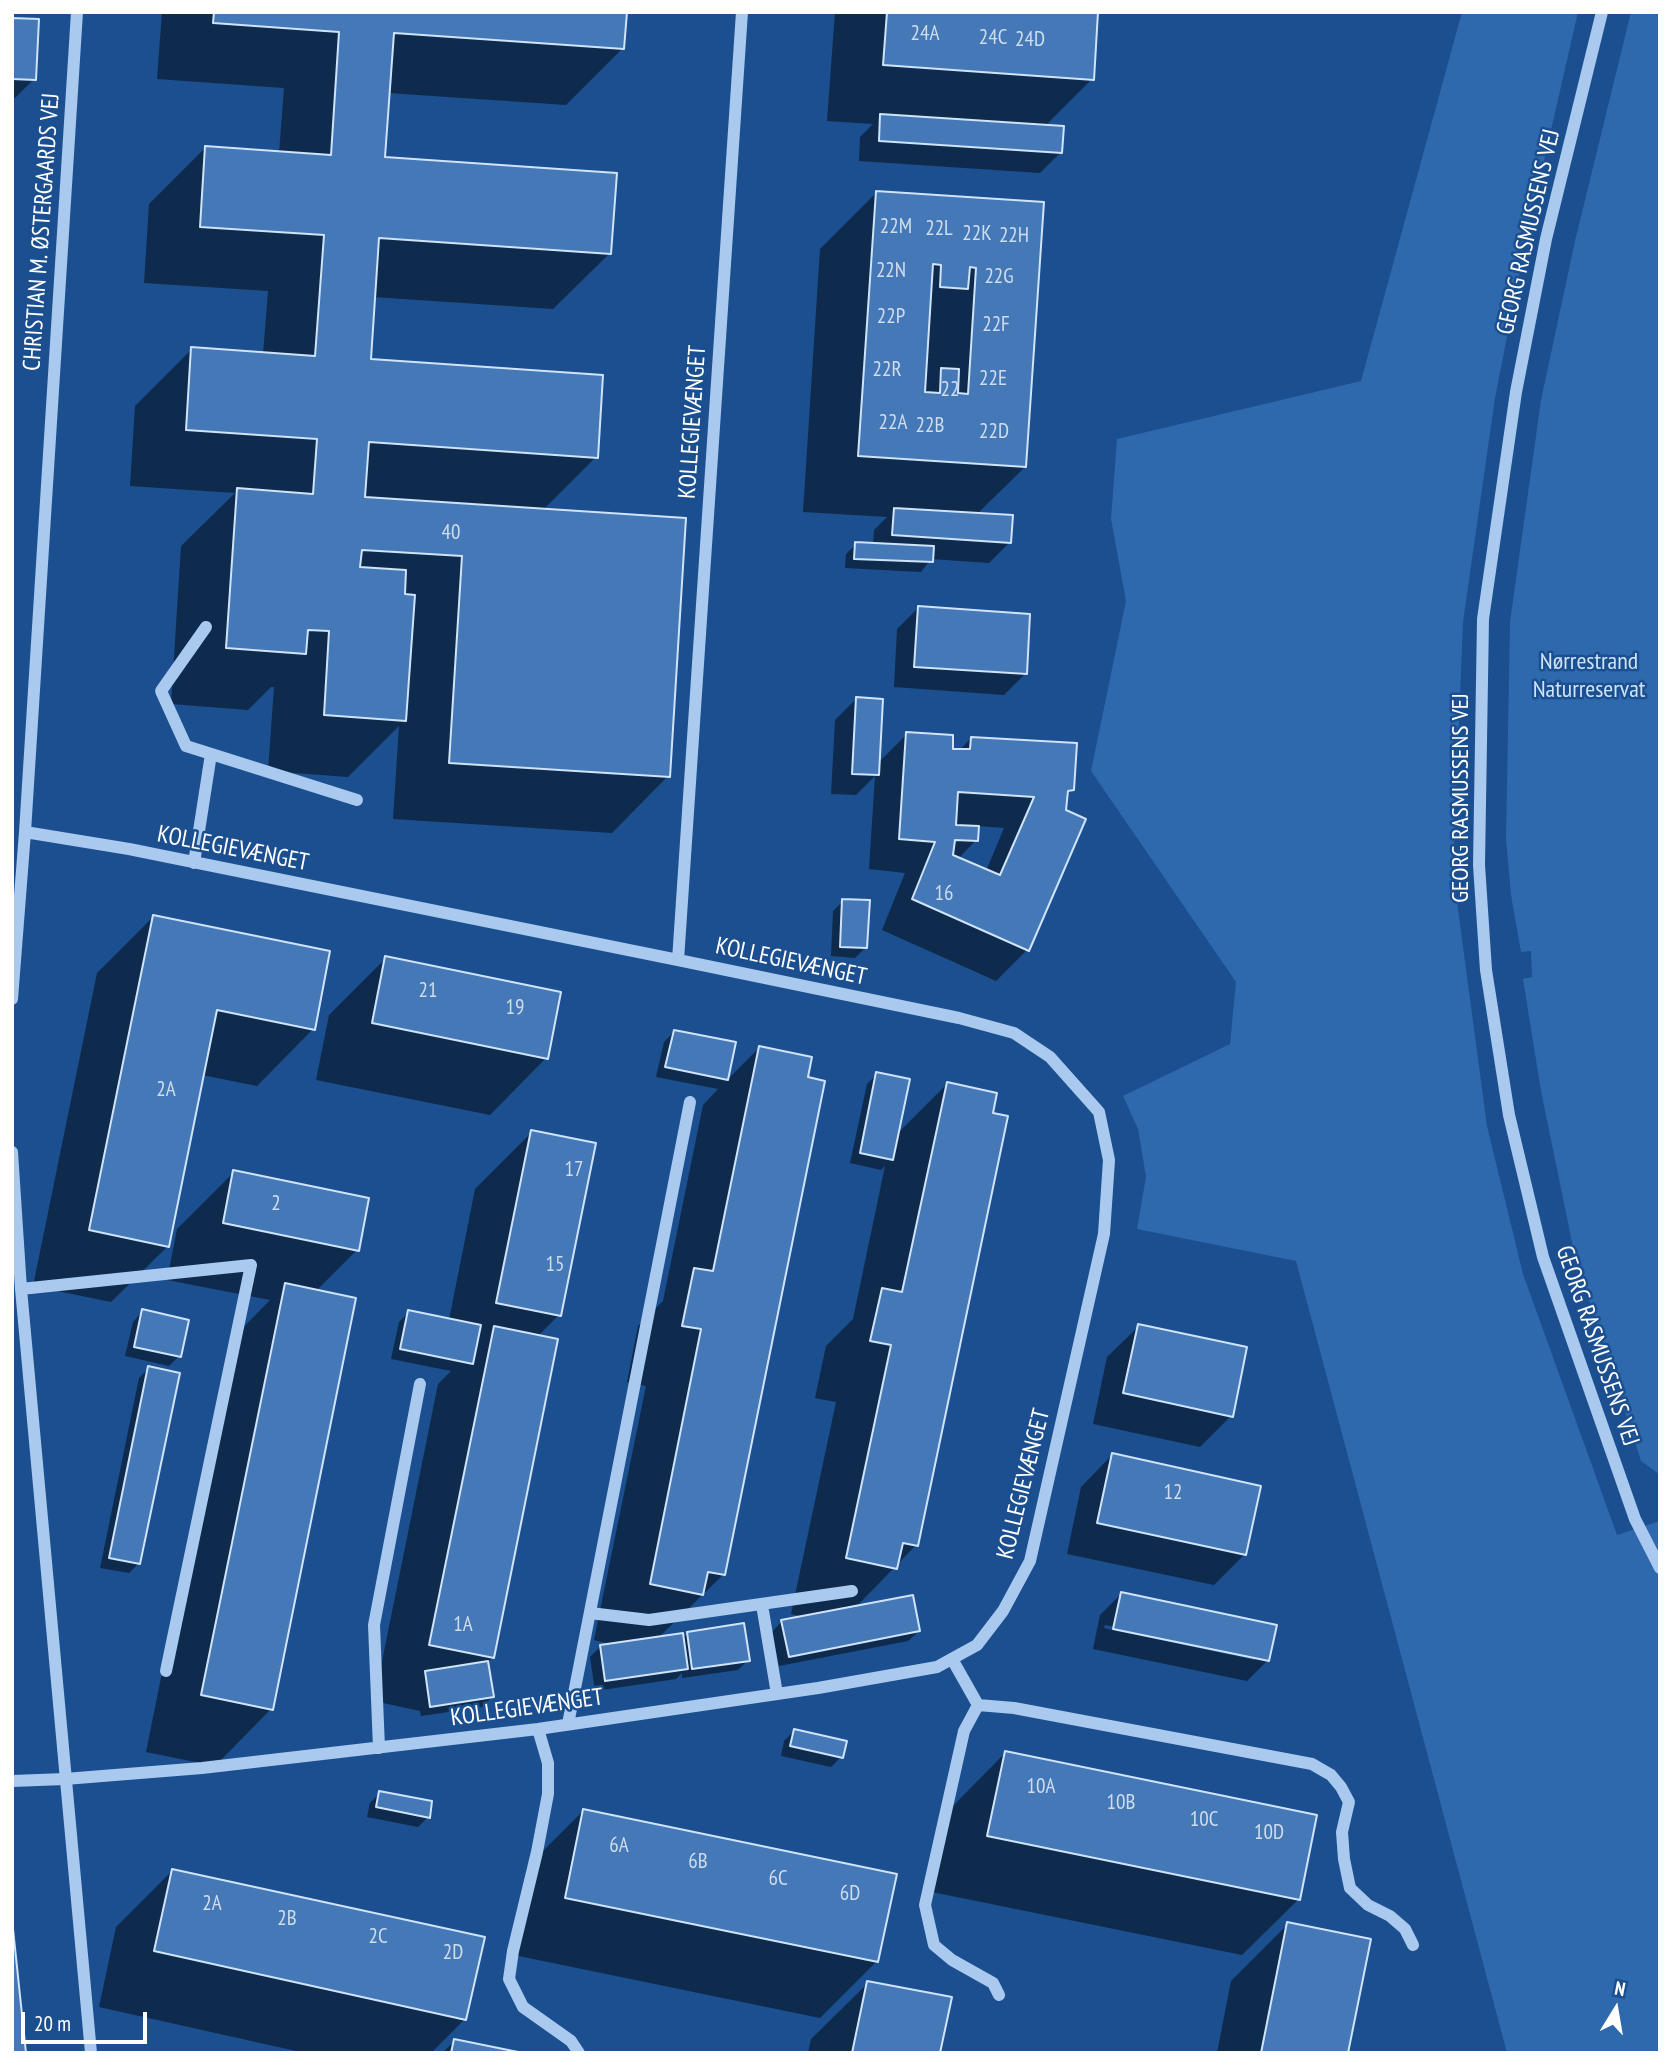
<!DOCTYPE html>
<meta charset="utf-8">
<style>
body{margin:0}
#map{position:relative;width:1672px;height:2065px;overflow:hidden;background:#1b4f8f;font-family:"PT Sans Narrow",sans-serif}
canvas{display:block}
.frame{position:absolute;inset:0;border:14px solid #fff;pointer-events:none}
.north{position:absolute;left:1581px;top:1974px;width:70px;height:70px;-webkit-text-stroke:5px #1b4f8f;paint-order:stroke;rotate:11deg;font-size:19px;font-weight:700;line-height:28px;text-align:center;color:#fff}
.north::after{content:'';display:block;margin:auto;width:24px;height:32px;background:#fff;clip-path:polygon(50% 0,100% 100%,50% 72%,0 100%)}
.scale{position:absolute;left:21px;top:2012px;width:126px;height:32px;box-sizing:border-box;border:4px solid #fff;border-top:0;padding-left:9px;font-size:21px;line-height:24px;white-space:nowrap;color:#fff;-webkit-text-stroke:5px #1b4f8f;paint-order:stroke}
</style>
<div id="map">
<canvas width="1672" height="2065"></canvas>
<div class="frame"></div>
<div class="north">N</div>
<div class="scale">20 m</div>
</div>
<script>
const context = document.querySelector('canvas').getContext('2d');
context.lineJoin = 'round';
function fill(path, color) {
  context.fillStyle = color;
  context.fill(path, 'evenodd');
}
function toPath(rows) {
  const path = new Path2D();
  for (const r of rows) {
    path.moveTo(r[0], r[1]);
    for (let i = 2; i < r.length; i += 2) path.lineTo(r[i], r[i + 1]);
  }
  return path;
}
function stroke(path, color, width, dash) {
  context.strokeStyle = color;
  context.lineWidth = width;
  context.lineCap = dash ? 'butt' : 'round';
  context.setLineDash(dash || []);
  context.stroke(path);
}
function drawText(font, color, halo, rows, align = 'center') {
  context.font = font + ' "PT Sans Narrow",sans-serif';
  context.lineWidth = 5;
  context.setLineDash([]);
  context.textBaseline = 'middle';
  context.strokeStyle = halo;
  context.fillStyle = color;
  for (const [text, x, y, turn = 0] of rows) {
    context.save();
    context.translate(x, y);
    context.rotate((+turn || 0) * Math.PI / 180);
    context.textAlign = isNaN(turn) ? turn : align;
    if (halo) context.strokeText(text, 0, 0);
    context.fillText(text, 0, 0);
    context.restore();
  }
}
fill(toPath([
 [1462,12,1578,12,1527,235,1495,398,1463,622,1453,872,1487,1126,1523,1274,1617,1535,1660,1521,1660,2053,1507,2053,1296,1261,1137,1229,1146,1177,1138,1129,1123,1096,1230,1044,1236,982,1091,771,1126,601,1111,519,1117,439,1361,381],
 [1631,12,1660,12,1659,1474,1641,1461,1575,1257,1541,1091,1523,979,1532,977,1531,951,1521,952,1511,895,1506,839,1510,622,1541,400,1575,241]
]), '#2e69ad');
fill(toPath([
 [162,12,625,12,623,48,566,105,388,93,383,159,610,253,553,309,373,297,369,361,596,457,543,510,668,776,612,833,393,819,399,726,348,777,268,771,274,687,271,687,248,710,171,704,181,546,235,493,130,486,135,406,192,349,263,354,268,291,144,283,149,204,205,148,279,153,284,88,157,79],
 [835,12,1096,12,1092,79,1044,127,1061,152,1040,173,859,161,860,137,873,124,827,121],
 [12,19,34,79,13,100,12,100],
 [877,192,1042,204,1025,467,977,514,1010,542,989,563,931,559,921,572,845,568,846,554,856,544,873,545,874,530,887,517,803,512,820,249],
 [918,608,1025,674,1004,695,894,687,897,629],
 [856,699,878,763,907,734,951,751,959,751,971,738,1072,790,1066,796,1027,950,996,981,882,930,905,873,869,869,875,776,856,795,831,794,835,720],
 [977,826,1004,828,986,871,958,859,976,840],
 [843,901,865,948,855,958,831,956,833,911],
 [153,917,313,1029,257,1086,202,1075,168,1246,111,1302,33,1286,97,973],
 [386,958,546,1058,490,1115,316,1080,329,1015],
 [674,1032,734,1044,725,1082,759,1048,724,1574,657,1639,682,1639,688,1633,748,1660,738,1670,682,1678,682,1673,676,1679,595,1691,590,1657,600,1647,614,1645,594,1640,646,1386,627,1382,638,1326,663,1301,703,1105,718,1089,656,1077,664,1042],
 [877,1074,897,1134,947,1084,916,1545,856,1607,919,1631,908,1641,779,1666,772,1632,782,1621,805,1617,791,1614,836,1402,815,1398,826,1346,853,1319,885,1166,881,1170,850,1163,867,1084],
 [532,1132,559,1315,538,1336,492,1658,487,1663,492,1697,482,1707,421,1716,420,1711,374,1701,438,1384,451,1371,391,1359,399,1322,409,1312,449,1320,475,1189],
 [234,1172,357,1250,315,1292,271,1709,215,1766,146,1752,229,1342,270,1300,167,1280,177,1229],
 [143,1311,179,1356,169,1366,125,1356,133,1322],
 [1139,1326,1231,1416,1200,1447,1093,1424,1107,1357],
 [149,1368,139,1563,129,1573,100,1568,139,1378],
 [1112,1455,1245,1554,1214,1585,1067,1554,1081,1487],
 [1121,1594,1268,1660,1247,1681,1093,1649,1100,1615],
 [1105,1625,1255,1656,1255,1660,1104,1628],
 [794,1731,841,1757,831,1767,781,1756,784,1741],
 [1005,1753,1299,1899,1242,1955,932,1892,949,1810],
 [380,1793,428,1817,418,1827,367,1817,370,1803],
 [583,1811,877,1961,820,2018,509,1954,527,1867],
 [172,1871,465,2019,431,2053,305,2053,99,2007,116,1927],
 [1288,1924,1347,2053,1217,2053,1231,1981],
 [868,1983,938,2053,808,2053,811,2039],
 [455,2041,514,2053,442,2053]
]), '#0007');
const building = toPath([
 [214,12,627,12,624,49,394,33,385,157,617,173,611,254,379,238,371,359,603,375,598,458,369,442,365,497,686,518,670,777,449,763,462,556,362,550,360,567,406,570,405,594,415,595,406,721,324,715,329,631,308,630,306,654,226,648,237,488,313,494,317,439,186,430,191,347,315,356,324,235,200,227,205,146,331,155,339,32,213,23,214,12],
 [887,12,1098,12,1094,80,883,65,887,12],
 [12,18,39,19,36,80,12,79,12,18],
 [880,114,1064,126,1062,153,879,141,880,114],
 [876,191,1044,202,1026,467,858,456,876,191],
 [933,264,941,265,940,287,968,289,970,267,976,268,968,394,958,393,959,369,941,368,940,393,925,392,933,264],
 [894,508,1013,515,1011,543,892,535,894,508],
 [855,542,934,546,933,562,854,559,855,542],
 [918,606,1030,614,1027,674,914,667,918,606],
 [856,697,883,699,879,775,852,774,856,697],
 [906,732,953,735,953,749,970,749,971,737,1077,743,1074,790,1068,791,1066,810,1086,819,1029,951,912,899,935,842,899,839,906,732],
 [958,792,1034,797,1000,875,953,855,955,840,978,841,979,826,956,825,958,792],
 [842,899,870,900,867,948,840,947,842,899],
 [153,915,330,951,315,1030,217,1010,169,1247,89,1230,153,915],
 [385,956,561,992,548,1059,372,1023,385,956],
 [674,1030,736,1042,728,1080,665,1067,674,1030],
 [759,1046,812,1057,808,1077,825,1081,725,1575,708,1572,703,1595,650,1584,701,1329,682,1326,694,1268,713,1271,759,1046],
 [876,1072,910,1079,893,1160,860,1153,876,1072],
 [947,1082,997,1093,993,1113,1008,1116,918,1546,903,1543,897,1569,846,1558,891,1345,870,1341,882,1288,902,1292,947,1082],
 [531,1130,596,1143,561,1316,496,1303,531,1130],
 [233,1170,369,1198,359,1251,223,1223,233,1170],
 [285,1283,356,1298,273,1710,201,1695,285,1283],
 [142,1309,189,1320,181,1357,134,1347,142,1309],
 [408,1310,481,1325,473,1364,400,1349,408,1310],
 [1138,1324,1247,1347,1233,1417,1123,1393,1138,1324],
 [494,1326,558,1339,494,1658,429,1645,494,1326],
 [148,1366,180,1373,140,1564,109,1558,148,1366],
 [1112,1453,1261,1486,1246,1555,1097,1523,1112,1453],
 [1121,1592,1277,1625,1269,1661,1113,1629,1121,1592],
 [913,1595,920,1631,789,1657,781,1620,913,1595],
 [744,1623,750,1661,692,1669,687,1632,744,1623],
 [683,1633,688,1669,605,1681,600,1645,683,1633],
 [488,1661,494,1697,430,1707,425,1671,488,1661],
 [794,1729,847,1741,843,1758,790,1746,794,1729],
 [1005,1751,1317,1815,1300,1900,987,1836,1005,1751],
 [379,1791,432,1801,430,1818,376,1807,379,1791],
 [583,1809,897,1874,878,1962,565,1898,583,1809],
 [172,1869,485,1937,466,2020,154,1951,172,1869],
 [12,1919,26,2053,12,2053,12,1919],
 [1287,1922,1371,1939,1348,2053,1261,2053,1287,1922],
 [867,1981,952,1997,940,2053,852,2053,867,1981],
 [454,2039,523,2053,451,2053,454,2039]
]);
fill(building, '#4478b7');
stroke(building, '#cfe3fa', 2);
stroke(toPath([
 [1602,12,1546,239,1516,392,1483,619,1479,865,1486,970,1509,1115,1543,1257,1635,1519,1660,1568],
 [206,627,161,691,186,746,357,800],
 [194,863,211,754],
 [678,960,742,12],
 [12,999,25,832,77,12],
 [12,1152,21,1289,91,2053],
 [21,1289,251,1265,166,1671],
 [762,1605,777,1694],
 [590,1613,649,1620,852,1591],
 [952,1659,978,1705],
 [978,1705,1014,1708,1312,1764,1331,1775,1341,1787,1349,1802,1342,1832,1344,1859,1350,1888,1368,1905,1390,1916,1405,1929,1413,1945],
 [978,1705,964,1731,925,1905,934,1945,952,1960,993,1983,999,1995],
 [568,1724,690,1102],
 [538,1729,548,1763,548,1794,537,1852,513,1951,509,1979,523,2007,571,2041,579,2053],
 [379,1748,374,1625,420,1384],
 [12,1781,65,1779,202,1768,538,1729,818,1688,937,1667,977,1645,1003,1611,1030,1561,1104,1234,1109,1160,1099,1112,1050,1057,1014,1033,959,1018,678,960,129,849,25,832]
]), '#a9c9ee', 12);
drawText('21px', '#d0dded', null, [
 ["24A",925,34],
 ["24C",993,38],
 ["24D",1030,40],
 ["22M",896,227],
 ["22L",939,229],
 ["22K",977,234],
 ["22H",1014,236],
 ["22N",891,271],
 ["22G",999,277],
 ["22P",891,317],
 ["22F",996,325],
 ["22R",887,370],
 ["22E",993,379],
 ["22",950,390],
 ["22A",893,423],
 ["22B",930,426],
 ["22D",994,432],
 ["40",451,533],
 ["16",944,894],
 ["21",428,991],
 ["19",515,1008],
 ["2A",166,1090],
 ["17",574,1170],
 ["2",276,1204],
 ["15",555,1265],
 ["12",1173,1493],
 ["1A",463,1625],
 ["10A",1041,1787],
 ["10B",1121,1803],
 ["10C",1204,1820],
 ["10D",1269,1833],
 ["6A",619,1846],
 ["6B",698,1862],
 ["6C",778,1879],
 ["6D",850,1894],
 ["2A",212,1904],
 ["2B",287,1919],
 ["2C",378,1937],
 ["2D",453,1953]
]);
drawText('24px', '#fff', '#1b4f8f', [
 ["CHRISTIAN M. ØSTERGAARDS VEJ",42,232,-86],
 ["GEORG RASMUSSENS VEJ",1529,232,-77],
 ["KOLLEGIEVÆNGET",693,422,-86],
 ["GEORG RASMUSSENS VEJ",1461,798,-90],
 ["KOLLEGIEVÆNGET",233,849,11],
 ["KOLLEGIEVÆNGET",791,962,12],
 ["GEORG RASMUSSENS VEJ",1597,1346,71],
 ["KOLLEGIEVÆNGET",1024,1484,-76],
 ["KOLLEGIEVÆNGET",527,1708,-8]
]);
drawText('24px', '#cfe3fa', '#1b4f8f', [
 ["Nørrestrand",1589,662],
 ["Naturreservat",1589,690]
]);
</script>
